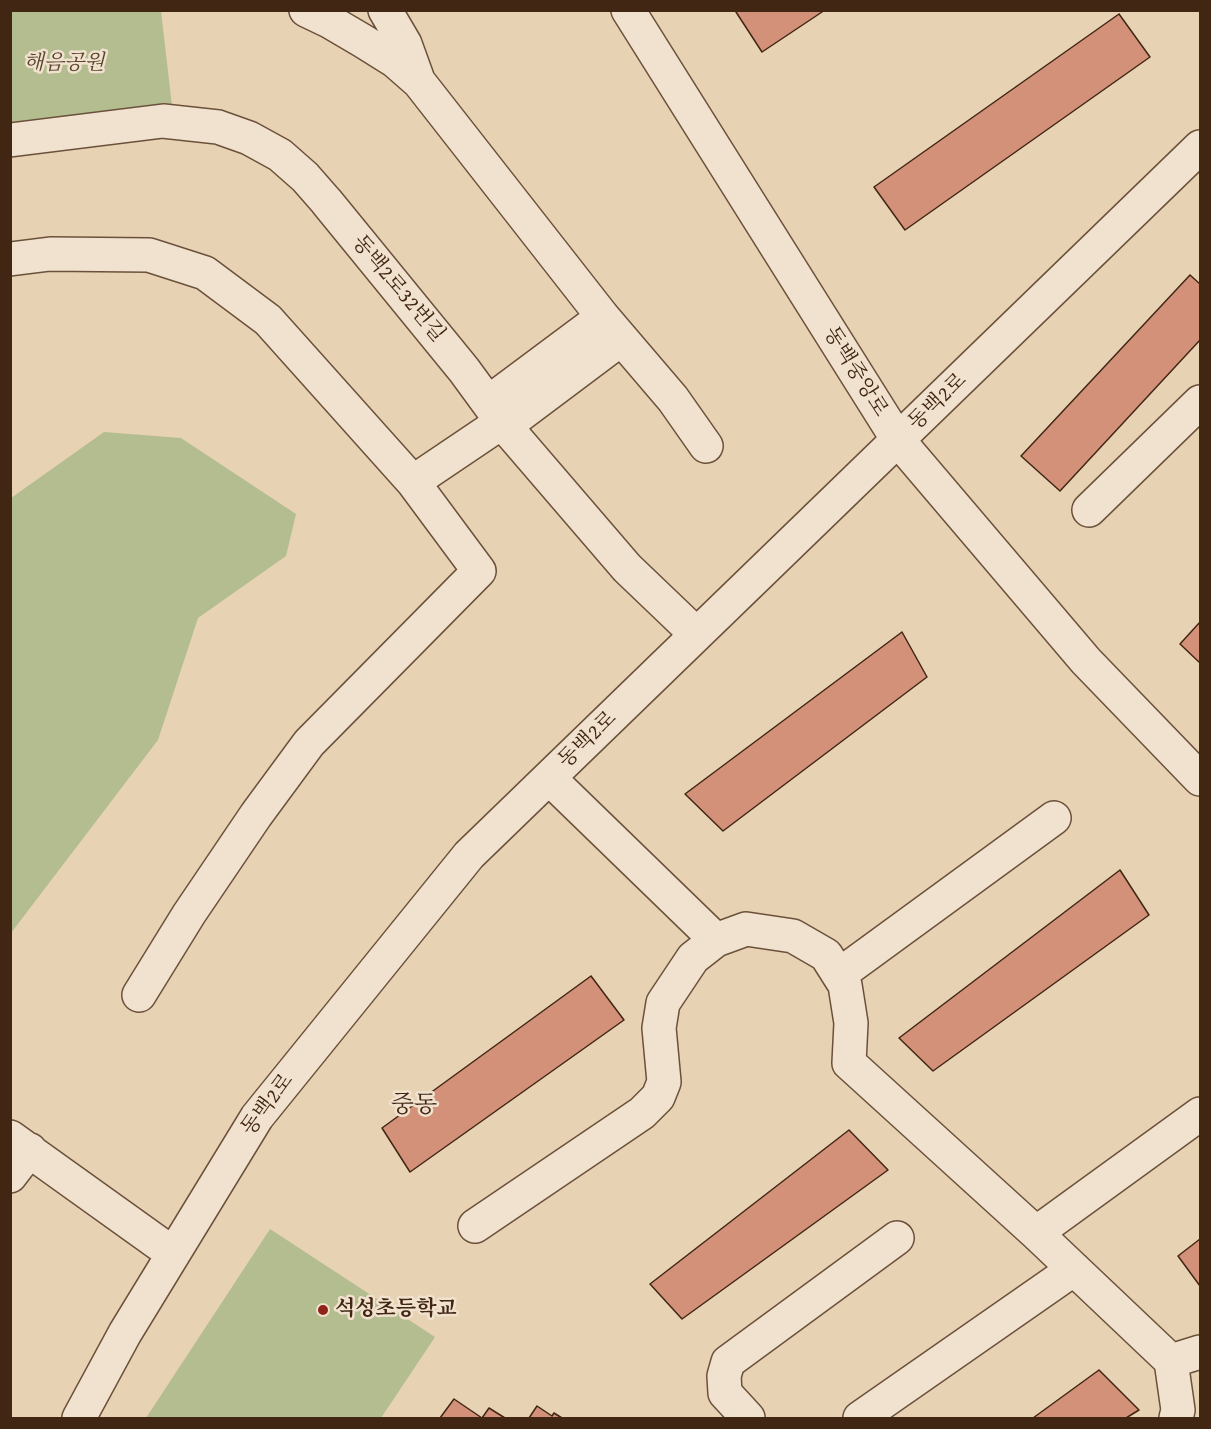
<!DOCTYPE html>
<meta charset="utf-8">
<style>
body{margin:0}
#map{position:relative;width:1211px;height:1429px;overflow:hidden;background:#e8d2b4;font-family:"Gentium Book Plus",serif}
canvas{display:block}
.frame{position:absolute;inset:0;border:12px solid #412613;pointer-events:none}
</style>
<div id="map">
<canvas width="1211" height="1429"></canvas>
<div class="frame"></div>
</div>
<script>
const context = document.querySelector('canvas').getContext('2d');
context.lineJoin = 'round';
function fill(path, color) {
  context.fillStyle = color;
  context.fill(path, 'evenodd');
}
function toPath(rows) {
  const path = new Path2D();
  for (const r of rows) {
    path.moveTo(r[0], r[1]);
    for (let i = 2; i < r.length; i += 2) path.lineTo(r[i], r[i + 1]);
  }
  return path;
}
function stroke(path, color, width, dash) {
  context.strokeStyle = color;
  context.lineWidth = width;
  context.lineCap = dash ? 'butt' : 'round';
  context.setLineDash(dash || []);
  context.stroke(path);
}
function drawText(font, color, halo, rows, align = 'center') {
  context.font = font + ' "Gentium Book Plus","Noto Serif KR",serif';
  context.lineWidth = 5;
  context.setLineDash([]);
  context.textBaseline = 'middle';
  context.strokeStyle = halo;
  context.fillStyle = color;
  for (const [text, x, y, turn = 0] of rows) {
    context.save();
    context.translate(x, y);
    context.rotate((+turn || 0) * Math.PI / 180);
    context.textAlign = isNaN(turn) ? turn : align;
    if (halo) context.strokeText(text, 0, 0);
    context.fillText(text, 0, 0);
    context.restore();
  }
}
fill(toPath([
 [10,11,161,11,172,106,11,124],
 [104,432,181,438,296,514,286,556,198,618,158,740,11,933,11,498],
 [270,1229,435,1337,381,1418,146,1418]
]), '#b4bd8f');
const building = toPath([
 [738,10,825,10,762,52,736,12,738,10],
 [1119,14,1150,57,905,230,874,187,1119,14],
 [1190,275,1200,284,1200,340,1060,491,1021,456,1190,275],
 [1200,622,1200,663,1180,644,1200,622],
 [902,632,927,677,723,831,685,794,902,632],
 [1120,870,1149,915,933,1071,899,1038,1120,870],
 [591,976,624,1020,410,1172,382,1128,591,976],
 [849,1130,888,1170,682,1319,650,1284,849,1130],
 [1200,1239,1200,1286,1178,1256,1200,1239],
 [1099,1370,1139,1410,1126,1418,1033,1418,1099,1370],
 [454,1399,482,1418,489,1408,505,1418,440,1418,454,1399],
 [537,1406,552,1416,554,1413,562,1418,529,1418,537,1406]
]);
fill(building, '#d3917a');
stroke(building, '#412613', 1.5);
const minor = toPath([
 [306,10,329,21,363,41,395,61,419,82,603,317,673,399,706,446],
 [385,10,405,44,418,80],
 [628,10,898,440,1086,661,1200,779],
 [10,140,163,121,218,127,249,138,280,155,305,177,326,201,464,370,505,426,627,568,696,634],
 [10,259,50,254,149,255,205,273,268,320,413,482,479,571,309,743,256,815,189,914,139,995],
 [489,402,603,317],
 [505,426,621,339],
 [413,482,502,422],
 [1089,510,1200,402],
 [549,778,716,940,746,929,793,936,826,955,845,985,851,1023,849,1063,1036,1233,1171,1361,1178,1410,1176,1418],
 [839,975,1054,818],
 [10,1137,172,1253],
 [10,1176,30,1150],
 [475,1226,642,1113,658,1097,664,1082,659,1028,663,1003,693,958,716,940],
 [1036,1233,1200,1114],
 [1171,1361,1200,1352],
 [79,1418,125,1333,257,1117,469,855,1200,147],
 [748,1418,725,1393,724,1376,728,1362,897,1238],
 [860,1418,1074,1269]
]);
stroke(minor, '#6b513b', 36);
stroke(minor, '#f0e2ce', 33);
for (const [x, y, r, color] of [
 [323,1310,6,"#8f2418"]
]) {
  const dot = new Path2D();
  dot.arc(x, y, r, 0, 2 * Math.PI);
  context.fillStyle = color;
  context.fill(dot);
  stroke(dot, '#f0e2ce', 2);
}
drawText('italic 21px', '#58442c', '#f0e2ce', [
 ["해음공원",64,64]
]);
drawText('21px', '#412613', '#f0e2ce', [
 ["동백2로32번길",398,289,50],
 ["동백중앙로",855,372,58],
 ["동백2로",938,402,-44],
 ["동백2로",588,740,-44],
 ["동백2로",268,1105,-53]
]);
drawText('bold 21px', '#412613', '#f0e2ce', [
 ["석성초등학교",335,1310]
], 'left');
drawText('24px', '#412613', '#f0e2ce', [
 ["중동",414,1106]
]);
</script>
